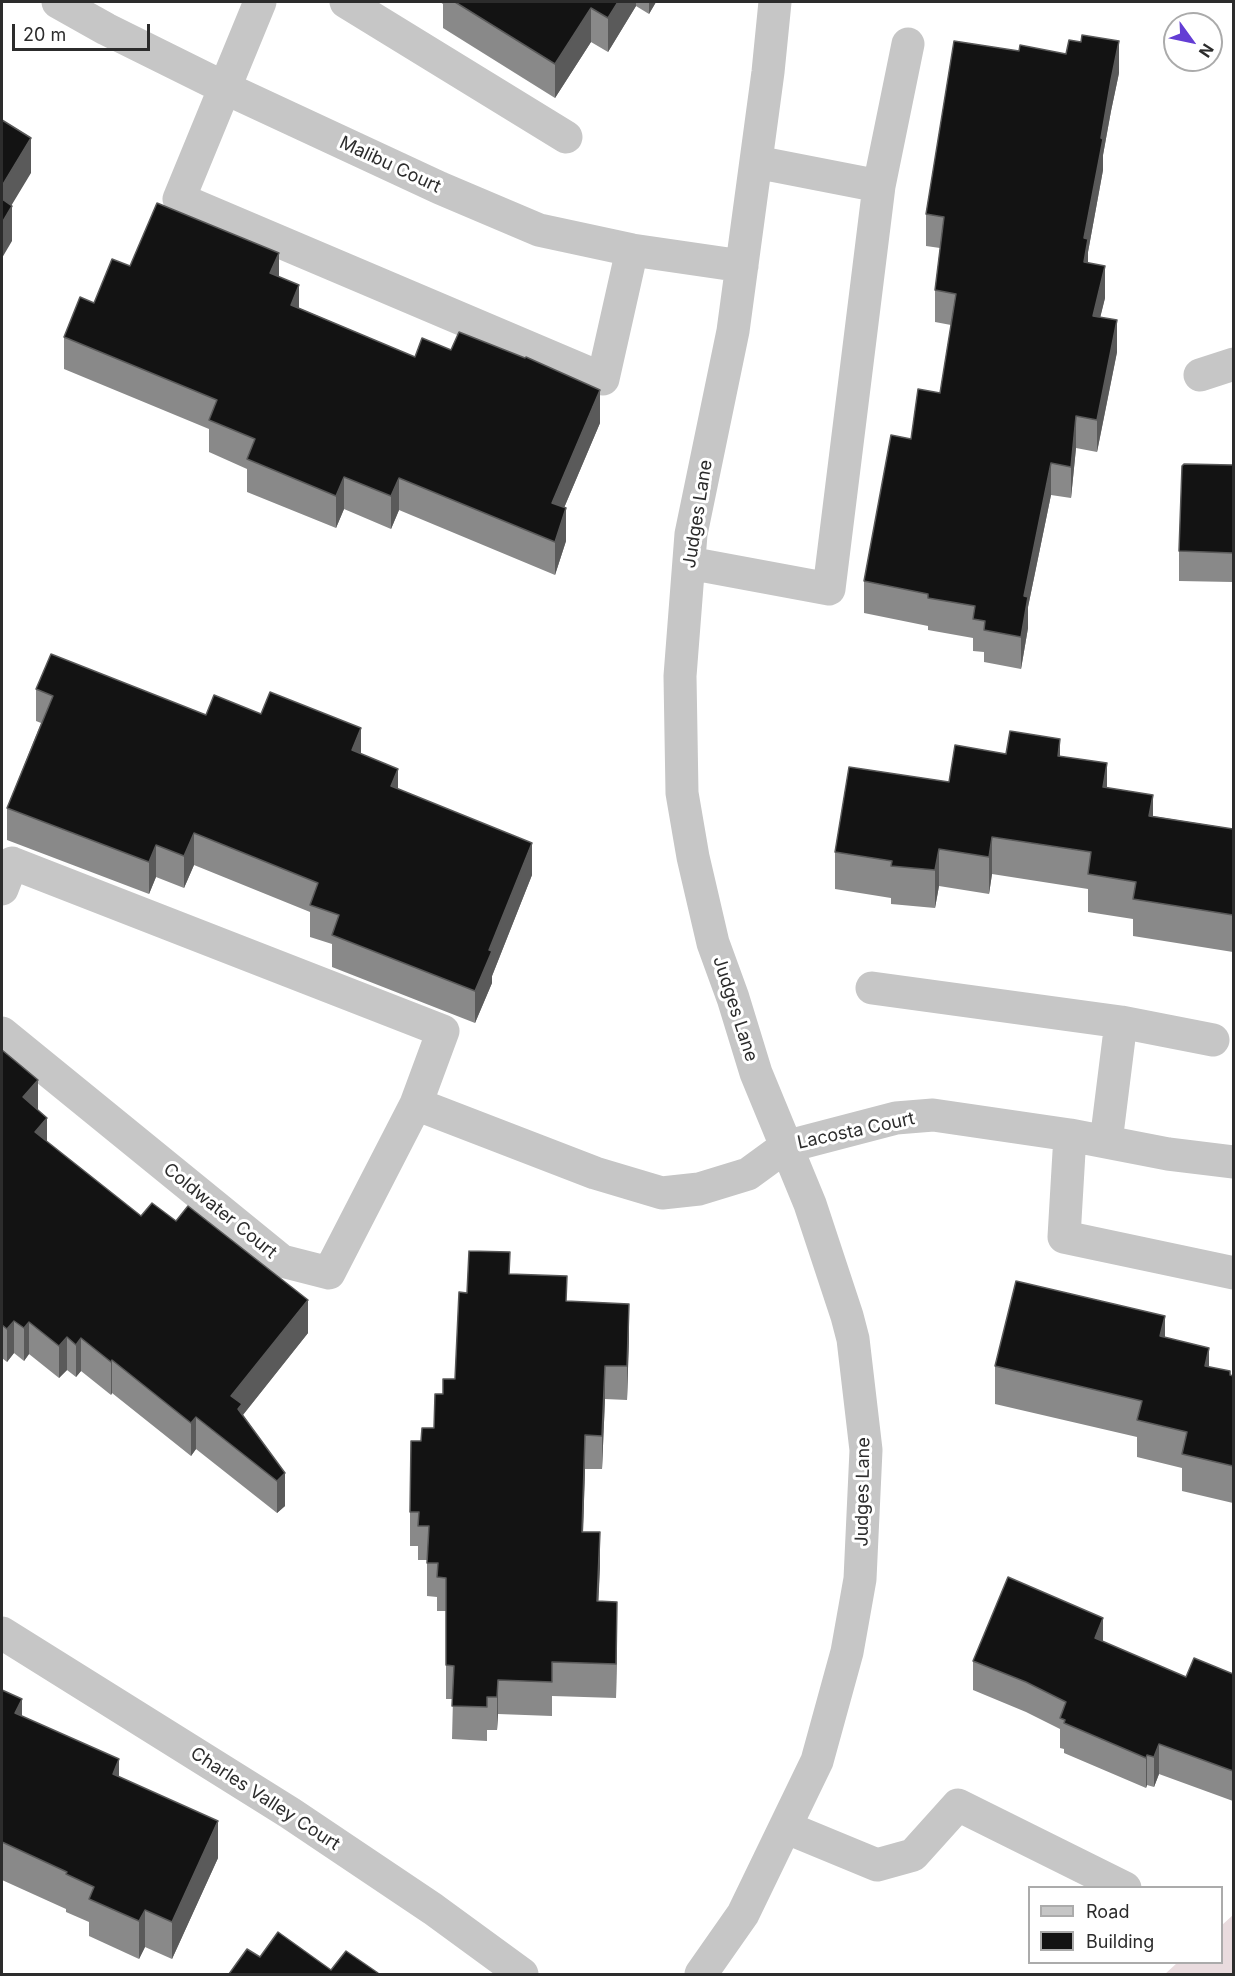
<!DOCTYPE html>
<style>
body{margin:0}
#map{position:relative;width:1235px;height:1976px;overflow:hidden;background:#fff;font-family:Inter,sans-serif}
canvas{display:block}
.frame{position:absolute;inset:0;border:3px solid #2c2c2c;pointer-events:none}
.legend{position:absolute;left:1028px;top:1886px;width:195px;height:78px;box-sizing:border-box;background:#fff;border:2px solid #ababab;margin:0;padding:8px 10px;list-style:none;font-size:18px;color:#2c2c2c}
.legend li{display:flex;align-items:center;gap:12px;height:30px}
.legend b{width:30px;border:2px solid #ababab}
.north{position:absolute;left:1163px;top:12px;width:60px;height:60px;box-sizing:border-box;background:#fff;border:2px solid #ababab;border-radius:50%;rotate:123deg;font-size:16px;font-weight:700;line-height:24px;text-align:center;color:#2c2c2c}
.north::after{content:'';display:block;margin:auto;width:21px;height:27px;background:#633dd4;clip-path:polygon(50% 0,100% 100%,50% 72%,0 100%)}
.scale{position:absolute;left:12px;top:24px;width:138px;height:27px;box-sizing:border-box;border:3px solid #2c2c2c;border-top:0;padding-left:8px;font-size:18px;line-height:21px;white-space:nowrap;color:#2c2c2c;-webkit-text-stroke:4px #fff;paint-order:stroke}
</style>
<div id="map">
<canvas width="1235" height="1976"></canvas>
<div class="frame"></div>
<ul class="legend">
<li><b style="height:8px;background:#c6c6c6"></b>Road</li>
<li><b style="height:16px;background:#131313"></b>Building</li>
</ul>
<div class="north">N</div>
<div class="scale">20 m</div>
</div>
<script>
const context = document.querySelector('canvas').getContext('2d');
context.lineJoin = 'round';
function fill(path, color) {
  context.fillStyle = color;
  context.fill(path, 'evenodd');
}
function toPath(rows) {
  const path = new Path2D();
  for (const r of rows) {
    path.moveTo(r[0], r[1]);
    for (let i = 2; i < r.length; i += 2) path.lineTo(r[i], r[i + 1]);
  }
  return path;
}
function stroke(path, color, width, dash) {
  context.strokeStyle = color;
  context.lineWidth = width;
  context.lineCap = dash ? 'butt' : 'round';
  context.setLineDash(dash || []);
  context.stroke(path);
}
function drawText(font, color, halo, rows, align = 'center') {
  context.font = font + ' Inter,sans-serif';
  context.lineWidth = 6;
  context.setLineDash([]);
  context.textBaseline = 'middle';
  context.strokeStyle = halo;
  context.fillStyle = color;
  for (const [text, x, y, turn = 0] of rows) {
    context.save();
    context.translate(x, y);
    context.rotate((+turn || 0) * Math.PI / 180);
    context.textAlign = isNaN(turn) ? turn : align;
    if (halo) context.strokeText(text, 0, 0);
    context.fillText(text, 0, 0);
    context.restore();
  }
}
fill(toPath([
 [1233,1915,1233,1974,1165,1974,1177,1963,1222,1962,1222,1925]
]), '#e9dbde');
stroke(toPath([
 [58,2,106,29,225,88,440,188,539,230,632,250,742,266],
 [260,2,179,199,603,379,632,250],
 [346,2,566,137],
 [756,162,879,186],
 [1200,375,1234,364],
 [689,563,829,589,879,186,908,44],
 [2,889,12,863,443,1031,416,1104,329,1273,282,1261,2,1033],
 [872,988,1121,1022,1213,1040],
 [416,1104,595,1173,662,1193,699,1189,748,1174,785,1147,896,1118,933,1115,1070,1135,1168,1154,1234,1162],
 [1070,1135,1064,1237,1234,1273],
 [1106,1142,1121,1022],
 [2,1633,290,1813,433,1909,522,1974],
 [785,1827,877,1865,913,1855,958,1805,1125,1888],
 [701,1974,743,1914,817,1761,847,1652,860,1579,866,1450,853,1339,847,1316,810,1204,756,1073,733,998,713,943,693,857,682,793,680,676,691,534,733,331,768,72,775,2]
]), '#c6c6c6', 33);
fill(toPath([
 [440,2,656,2,649,14,636,6,608,52,591,42,555,98,443,28,443,4],
 [1119,73,1111,111,1103,155,1103,170,1088,252,1088,263,1105,298,1100,317,1117,352,1097,452,1076,448,1071,498,1051,495,1028,607,1028,628,1021,669,984,662,984,652,973,651,973,638,928,630,928,626,864,613,864,581,940,393,951,325,935,322,935,290,940,248,926,246,926,214],
 [130,266,279,277,299,308,415,357,600,423,564,508,566,541,555,575,399,510,391,529,344,509,336,528,247,492,247,469,209,452,209,429,64,369,64,337,94,303],
 [1233,465,1233,582,1179,581,1179,551],
 [36,689,206,715,361,754,398,789,532,875,492,976,492,983,475,1023,332,967,332,944,310,937,310,912,194,865,184,888,156,877,149,894,7,840,7,808,41,723,36,721],
 [1006,754,1060,756,1107,788,1153,816,1233,829,1233,952,1133,936,1133,919,1088,912,1088,889,992,874,989,894,939,886,935,908,891,904,891,898,835,889,835,852,949,782],
 [2,1050,38,1110,47,1142,141,1216,308,1333,243,1415,285,1473,285,1506,277,1513,196,1449,191,1456,112,1393,111,1395,81,1371,76,1377,67,1370,59,1378,29,1354,24,1361,14,1353,7,1362,2,1358],
 [510,1274,567,1301,629,1337,627,1400,605,1399,602,1469,585,1469,583,1532,600,1566,598,1602,617,1636,616,1698,552,1696,552,1716,498,1714,497,1730,487,1730,487,1741,452,1739,453,1699,446,1699,446,1611,437,1611,437,1597,427,1596,427,1560,418,1560,418,1546,410,1546,410,1512,421,1441,434,1428,443,1394,455,1379,467,1293],
 [1165,1337,1209,1367,1233,1376,1233,1503,1182,1491,1182,1468,1137,1457,1137,1437,995,1404,995,1366],
 [973,1661,1186,1677,1233,1674,1233,1801,1159,1774,1154,1787,1147,1785,1146,1788,1064,1753,1064,1749,1060,1748,1060,1729,1026,1712,973,1690],
 [2,1690,22,1716,119,1777,218,1858,172,1959,145,1947,139,1959,89,1936,89,1922,66,1912,66,1909,2,1880]
]), '#898989');
fill(toPath([
 [618,2,636,2,636,6,608,52,608,18],
 [649,2,656,2,649,14],
 [591,8,591,42,555,98,555,64],
 [1119,41,1119,73,1111,111,1103,155,1103,170,1088,252,1088,270,1084,262,1084,238,1111,80],
 [31,138,31,173,2,221,2,186],
 [12,206,12,241,2,258,2,223],
 [279,253,279,286,270,273],
 [1105,266,1105,298,1093,347,1093,316],
 [299,285,299,318,291,305],
 [1117,320,1117,352,1097,452,1097,420],
 [600,390,600,423,552,536,552,503],
 [1076,416,1076,448,1071,498,1071,467],
 [1051,463,1051,495,1028,607,1028,628,1021,669,1021,637,1024,596],
 [344,477,344,509,336,528,336,496],
 [399,478,399,510,391,529,391,496],
 [566,508,566,541,555,575,555,542],
 [361,728,361,760,352,750],
 [1060,739,1060,777,1058,756],
 [1107,763,1107,801,1103,787],
 [398,769,398,801,391,786],
 [1153,795,1153,833,1149,816],
 [194,833,194,865,184,888,184,856],
 [992,837,992,874,989,894,989,857],
 [532,843,532,875,492,976,492,983,475,1023,475,991,489,950],
 [156,845,156,877,149,894,149,862],
 [939,849,939,886,935,908,935,870],
 [38,1080,38,1113,23,1097],
 [47,1118,47,1151,35,1132],
 [308,1300,308,1333,242,1416,231,1396],
 [629,1304,629,1337,627,1400,627,1366],
 [1165,1316,1165,1354,1160,1336],
 [14,1321,14,1353,7,1362,7,1329],
 [29,1322,29,1354,24,1361,24,1328],
 [67,1337,67,1370,59,1378,59,1346],
 [81,1338,81,1371,76,1377,76,1345],
 [1209,1348,1209,1385,1205,1366],
 [112,1360,112,1393,111,1395,111,1362],
 [605,1366,605,1399,602,1469,602,1436],
 [196,1417,196,1449,191,1456,191,1423],
 [585,1435,585,1469,582,1565,582,1532],
 [285,1473,285,1506,277,1513,277,1481],
 [600,1532,600,1566,597,1635,597,1601],
 [617,1602,617,1636,616,1698,616,1664],
 [1103,1618,1103,1647,1095,1638],
 [498,1680,498,1714,497,1730,497,1697],
 [22,1699,22,1736,15,1713],
 [1159,1744,1159,1774,1154,1787,1154,1757],
 [1147,1755,1147,1785,1146,1788,1146,1758],
 [119,1759,119,1797,113,1774],
 [218,1821,218,1858,172,1959,172,1922],
 [145,1910,145,1947,139,1959,139,1921]
]), '#5a5a5a');
const building = toPath([
 [455,2,618,2,608,18,591,8,555,64,455,2],
 [1082,35,1119,41,1111,80,1101,138,1103,139,1084,238,1088,239,1084,262,1105,266,1093,316,1117,320,1097,420,1076,416,1071,467,1051,463,1024,596,1028,597,1021,637,984,630,985,621,973,619,975,606,928,598,928,594,864,581,891,435,911,439,918,389,940,393,956,294,935,290,944,217,926,214,954,41,1019,51,1020,45,1066,54,1069,40,1081,42,1082,35],
 [2,120,31,138,2,186,2,120],
 [2,199,12,206,2,223,2,199],
 [157,203,279,253,270,273,299,285,291,305,415,357,422,338,451,350,459,332,525,358,526,357,600,390,552,503,566,508,555,542,399,478,391,496,344,477,336,496,247,459,255,439,209,420,217,400,64,337,80,297,94,303,112,259,130,266,157,203],
 [1184,464,1233,465,1233,553,1179,551,1182,466,1184,464],
 [51,654,206,715,214,695,261,714,270,692,361,728,352,750,398,769,391,786,532,843,489,950,492,951,475,991,332,935,339,915,310,905,318,883,194,833,184,856,156,845,149,862,7,808,53,696,36,689,51,654],
 [1010,731,1060,739,1058,756,1107,763,1103,787,1153,795,1149,816,1233,829,1233,915,1133,899,1136,882,1088,874,1091,852,992,837,989,857,939,849,935,870,891,866,892,861,835,852,849,767,949,782,955,745,1006,754,1010,731],
 [2,1050,38,1080,23,1097,47,1118,35,1132,141,1216,152,1203,176,1221,188,1206,308,1300,231,1396,242,1404,238,1409,285,1473,277,1481,196,1417,191,1423,112,1360,111,1362,81,1338,76,1345,67,1337,59,1346,29,1322,24,1328,14,1321,7,1329,2,1325,2,1050],
 [469,1251,510,1252,509,1274,567,1276,566,1301,629,1304,627,1366,605,1366,602,1436,585,1435,582,1532,600,1532,597,1601,617,1602,616,1664,552,1662,552,1682,498,1680,497,1697,487,1697,487,1707,452,1706,454,1666,446,1665,446,1578,437,1577,438,1563,427,1563,429,1526,418,1526,419,1512,410,1512,411,1441,421,1441,422,1428,434,1428,435,1394,443,1394,443,1379,455,1379,459,1292,467,1293,469,1251],
 [1016,1281,1165,1316,1160,1336,1209,1348,1205,1366,1230,1371,1230,1375,1233,1376,1233,1466,1182,1454,1187,1432,1137,1420,1142,1401,995,1366,1016,1281],
 [1008,1577,1103,1618,1095,1638,1186,1677,1194,1658,1233,1674,1233,1771,1159,1744,1154,1757,1147,1755,1146,1758,1064,1723,1065,1720,1060,1718,1066,1702,1026,1682,973,1661,1008,1577],
 [2,1690,22,1699,15,1713,119,1759,113,1774,218,1821,172,1922,145,1910,139,1921,89,1899,94,1887,66,1874,67,1872,2,1842,2,1690],
 [278,1932,331,1970,346,1951,378,1973,377,1974,229,1974,247,1949,260,1957,278,1932]
]);
fill(building, '#131313');
stroke(building, '#5a5a5a', 1.5);
drawText('18px', '#2c2c2c', '#fff', [
 ["Malibu Court",390,165,25],
 ["Judges Lane",698,514,-81],
 ["Judges Lane",735,1009,72],
 ["Lacosta Court",856,1131,-12],
 ["Coldwater Court",220,1211,39],
 ["Judges Lane",863,1492,-89],
 ["Charles Valley Court",265,1799,33]
]);
</script>
